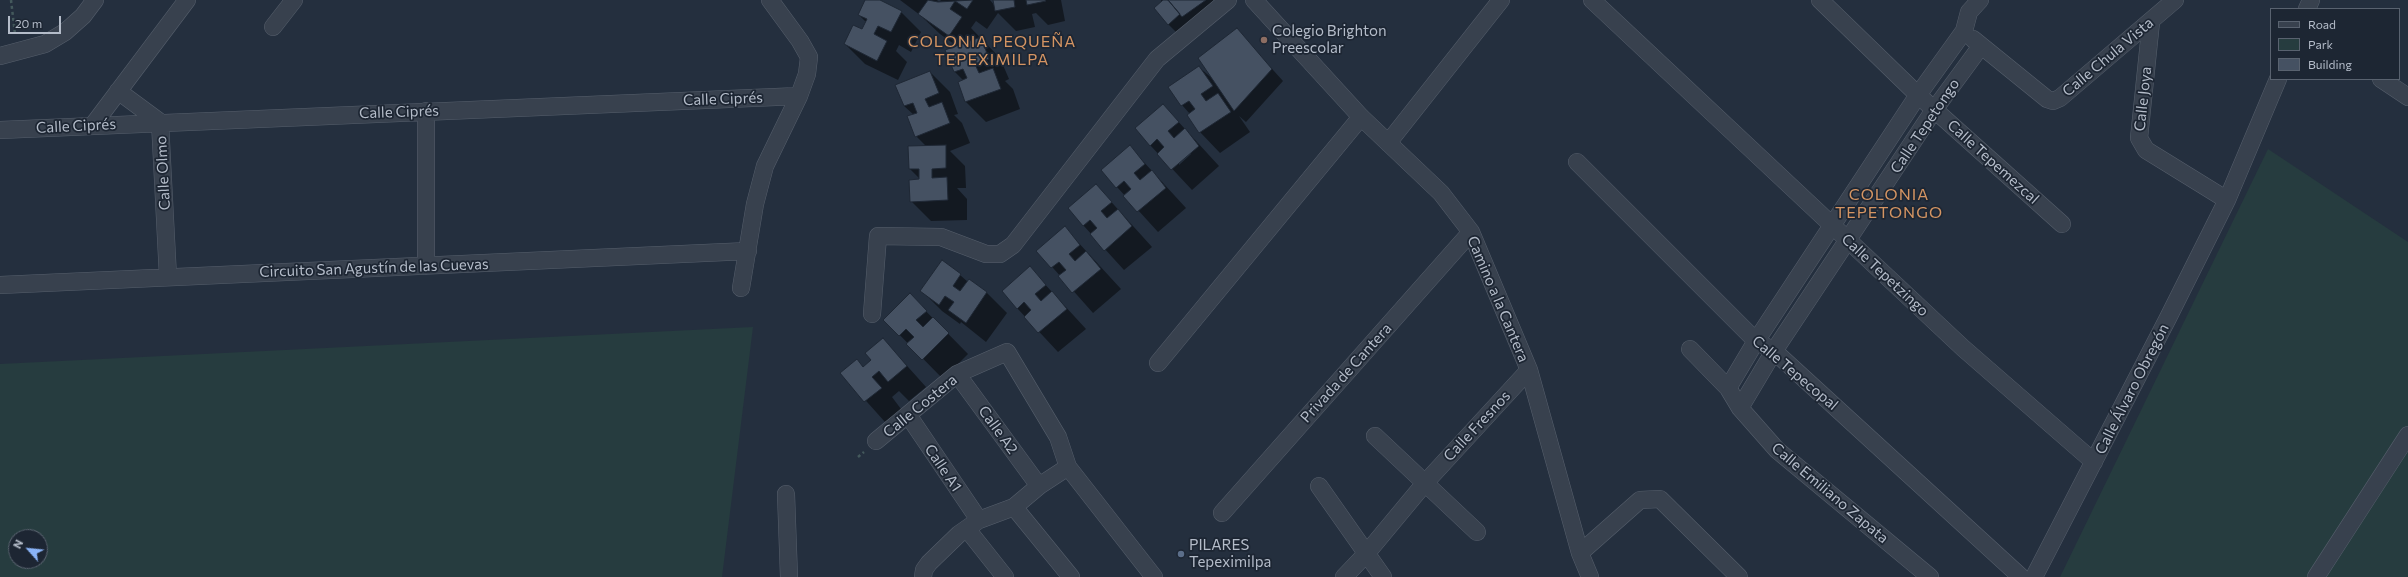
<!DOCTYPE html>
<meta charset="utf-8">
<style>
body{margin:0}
#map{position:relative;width:2408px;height:577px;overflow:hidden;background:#242f3e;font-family:Commissioner,sans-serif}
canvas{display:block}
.legend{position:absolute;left:2270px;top:8px;width:130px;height:72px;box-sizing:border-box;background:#1d2633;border:1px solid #59626f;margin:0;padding:5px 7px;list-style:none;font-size:12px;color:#b4bcc9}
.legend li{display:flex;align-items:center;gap:8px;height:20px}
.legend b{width:20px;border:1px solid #59626f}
.north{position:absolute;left:8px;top:529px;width:40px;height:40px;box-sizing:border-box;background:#1d2633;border:1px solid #59626f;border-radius:50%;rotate:297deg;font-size:11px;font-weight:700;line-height:16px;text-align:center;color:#b4bcc9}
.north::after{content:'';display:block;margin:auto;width:14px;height:18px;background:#8ab4f8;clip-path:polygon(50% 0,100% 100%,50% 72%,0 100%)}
.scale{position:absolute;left:8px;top:16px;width:53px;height:18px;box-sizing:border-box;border:2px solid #b4bcc9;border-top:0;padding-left:5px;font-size:12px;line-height:14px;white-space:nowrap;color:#b4bcc9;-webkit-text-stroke:3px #1d2633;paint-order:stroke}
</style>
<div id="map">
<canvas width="2408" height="577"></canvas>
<ul class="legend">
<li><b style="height:5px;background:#38414e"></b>Road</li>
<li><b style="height:11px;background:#263c3f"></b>Park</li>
<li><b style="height:11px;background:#455162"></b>Building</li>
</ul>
<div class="north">N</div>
<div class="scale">20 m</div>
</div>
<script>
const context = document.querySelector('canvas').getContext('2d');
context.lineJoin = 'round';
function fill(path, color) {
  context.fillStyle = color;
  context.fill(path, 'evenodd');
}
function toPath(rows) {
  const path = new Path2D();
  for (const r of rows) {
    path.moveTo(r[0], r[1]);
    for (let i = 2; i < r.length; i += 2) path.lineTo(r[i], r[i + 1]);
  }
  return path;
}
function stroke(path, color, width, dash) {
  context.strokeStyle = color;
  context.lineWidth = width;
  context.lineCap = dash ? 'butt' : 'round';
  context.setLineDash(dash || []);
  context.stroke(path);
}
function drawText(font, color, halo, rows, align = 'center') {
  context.font = font + ' Commissioner,sans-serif';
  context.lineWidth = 3.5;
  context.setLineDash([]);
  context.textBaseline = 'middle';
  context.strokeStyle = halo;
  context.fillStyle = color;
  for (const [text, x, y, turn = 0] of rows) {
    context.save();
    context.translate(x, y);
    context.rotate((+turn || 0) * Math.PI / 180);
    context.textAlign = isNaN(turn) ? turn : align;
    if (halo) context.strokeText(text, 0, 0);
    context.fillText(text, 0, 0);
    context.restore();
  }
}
fill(toPath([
 [2268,149,2408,242,2408,577,2060,577],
 [753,327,722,577,0,577,0,364],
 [16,537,40,537,40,561,16,561]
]), '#263c3f');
fill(toPath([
 [867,0,878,0,901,12,921,32,911,52,899,45,896,51,907,62,898,80,865,64,845,44,862,30,866,22,859,15],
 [900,0,937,0,939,2,941,0,990,0,995,6,994,0,1061,0,1065,21,1048,25,1036,13,1032,14,1035,27,1016,31,998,13,987,29,976,21,971,28,1000,58,1009,79,1005,81,1013,89,1020,109,986,122,966,102,959,83,964,81,955,72,958,47,940,34,920,15],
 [1161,0,1213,0,1220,10,1193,28,1199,35,1188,44,1168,24],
 [1237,30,1283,81,1246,122,1239,116,1250,132,1220,153,1200,132,1189,115,1190,114,1182,105,1199,67,1215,81],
 [930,72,950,92,958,114,954,115,962,123,970,143,950,151,965,166,966,188,957,188,967,199,967,220,931,221,911,201,920,179,910,169,926,146,916,136,914,115,904,106,896,85],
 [1163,105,1219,166,1192,190,1150,145],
 [1190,153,1191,154,1179,165,1179,162],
 [1130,147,1186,208,1158,232,1117,187],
 [1096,185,1152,247,1124,270,1083,225],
 [1065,228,1121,289,1093,313,1038,251],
 [1030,268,1086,329,1058,352,1017,308],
 [960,275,968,282,969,280,987,293,1007,313,986,342,961,322,960,324,942,311,922,291],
 [910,295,968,354,943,379,885,320],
 [883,339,926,387,909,401,899,391,892,397,901,409,885,422,842,374,857,361,864,368,873,360]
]), '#0007');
const building = toPath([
 [865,0,880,0,902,11,891,32,878,26,874,34,887,41,877,61,844,44,853,25,862,29,867,19,858,15,865,0],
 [928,0,938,2,973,0,967,9,955,1,950,9,962,17,949,36,918,14,928,0],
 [993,0,1014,0,1015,7,995,11,993,0],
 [1026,0,1045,0,1046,1,1027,5,1026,0],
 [1163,0,1168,0,1180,14,1168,25,1154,8,1163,0],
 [1168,0,1206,0,1182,17,1168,0],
 [1237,28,1272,69,1234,111,1198,58,1237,28],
 [981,37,989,59,975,64,979,73,993,68,1001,89,965,102,958,82,967,78,963,69,954,72,945,50,981,37],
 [1199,66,1213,86,1201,94,1206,101,1218,93,1231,112,1199,133,1187,115,1195,109,1189,101,1181,106,1168,87,1199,66],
 [930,71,939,93,925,99,929,107,942,102,950,123,915,137,907,116,917,113,913,103,904,106,895,85,930,71],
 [1163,104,1179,122,1168,131,1174,138,1185,128,1199,146,1171,170,1157,154,1164,147,1157,139,1150,146,1135,128,1163,104],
 [946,145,946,168,932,169,932,178,947,177,948,200,910,202,909,180,919,179,919,169,909,169,908,146,946,145],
 [1130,145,1145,164,1134,173,1140,180,1152,170,1166,188,1137,212,1123,196,1131,189,1124,181,1116,188,1101,170,1130,145],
 [1096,184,1112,202,1101,211,1107,218,1118,209,1132,226,1104,251,1090,234,1097,228,1090,220,1083,226,1068,208,1096,184],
 [1065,226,1080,245,1069,254,1075,261,1086,251,1101,269,1072,293,1058,276,1066,270,1059,262,1051,268,1036,251,1065,226],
 [942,260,961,274,953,286,960,291,969,279,987,292,966,323,948,310,954,302,945,296,939,305,920,291,942,260],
 [1030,266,1046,285,1035,294,1041,301,1052,291,1067,309,1038,333,1024,317,1031,310,1024,302,1017,309,1002,291,1030,266],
 [910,293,927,311,916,320,923,327,933,317,949,333,922,360,906,344,914,337,906,329,899,336,883,320,910,293],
 [883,338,907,366,888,382,879,371,872,377,882,388,864,402,840,373,857,359,863,367,871,360,865,353,883,338]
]);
fill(building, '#455162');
stroke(building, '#1f2835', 1);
const minor = toPath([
 [1254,0,1361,117,1441,193,1471,232,1529,370,1580,553,1590,577],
 [1592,0,1963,348,2094,462],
 [1820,0,1918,95,2062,224],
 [2307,9,2311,0],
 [2151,22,2139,138,2146,150,2227,200],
 [273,27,294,0],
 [1964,31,1969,12,1980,0],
 [1973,39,2047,99,2053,101,2060,98,2175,0],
 [0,56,45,44,65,32,83,16,95,0],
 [2381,79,2408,97],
 [118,91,160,122,168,277],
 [93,125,187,0],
 [0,130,799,96],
 [1388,143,1501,0],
 [1577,162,1756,341,1774,351,2021,577],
 [426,266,426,111],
 [0,285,748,251],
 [741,288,755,204,765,166,799,96,807,74,809,57,800,41,770,0],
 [872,314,878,236,941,237,986,254,1000,254,1013,245,1157,59,1228,0],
 [1690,349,1728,388,1740,408,1777,450,1930,577],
 [1158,363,1361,117],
 [957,374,1039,486],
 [1728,388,1756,341,1918,95,1964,31],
 [1740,408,1774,351,1934,110,1981,46],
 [908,415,979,520],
 [1375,436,1477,532],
 [876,441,957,374,1007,352,1058,437,1068,467,1154,577],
 [1319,486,1383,577],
 [786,494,789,577],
 [1014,507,1071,577],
 [1222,513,1471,232],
 [967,529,1005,577],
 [1580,553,1640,500,1660,499,1739,577],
 [923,577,924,570,929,563,959,534,979,520,1014,507,1039,486,1068,467],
 [1344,577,1366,554,1425,483,1529,370],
 [2034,577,2168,318,2227,200,2278,79],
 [2316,577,2408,435]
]);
stroke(minor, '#565f6c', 18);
stroke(toPath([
 [11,0,15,34],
 [858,457,864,452]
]), '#44595c', 2.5, [3, 3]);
stroke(minor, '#38414e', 17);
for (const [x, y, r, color] of [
 [1264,40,4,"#8d6e63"],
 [1181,554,4,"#5c6f8a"]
]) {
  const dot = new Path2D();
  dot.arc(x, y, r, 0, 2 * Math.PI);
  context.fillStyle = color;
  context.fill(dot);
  stroke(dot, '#1d2633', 1.5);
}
drawText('15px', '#b4bcc9', '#1d2633', [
 ["Colegio Brighton",1272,31],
 ["Preescolar",1272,48],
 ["PILARES",1189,545],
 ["Tepeximilpa",1189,562]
], 'left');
drawText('15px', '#b4bcc9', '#1d2633', [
 ["Calle Chula Vista",2108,57,-40],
 ["Calle Ciprés",723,99,-2],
 ["Calle Joya",2143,99,-84],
 ["Calle Ciprés",399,112,-2],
 ["Calle Ciprés",76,126,-3],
 ["Calle Tepetongo",1925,126,-56],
 ["Calle Tepemezcal",1993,162,42],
 ["Calle Olmo",163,173,-93],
 ["Circuito San Agustín de las Cuevas",374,268,-2],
 ["Calle Tepetzingo",1885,275,43],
 ["Camino a la Cantera",1498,299,67],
 ["Privada de Cantera",1346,373,-48],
 ["Calle Tepecopal",1795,373,40],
 ["Calle Álvaro Obregón",2132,389,-63],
 ["Calle Costera",920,406,-39],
 ["Calle Fresnos",1477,426,-47],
 ["Calle A2",998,430,54],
 ["Calle A1",943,468,56],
 ["Calle Emiliano Zapata",1830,493,40]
]);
context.letterSpacing = '1px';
drawText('16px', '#d59563', '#1d2633', [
 ["COLONIA PEQUEÑA",992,42],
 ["TEPEXIMILPA",992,60],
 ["COLONIA",1889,195],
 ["TEPETONGO",1889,213]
]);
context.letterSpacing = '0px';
</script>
